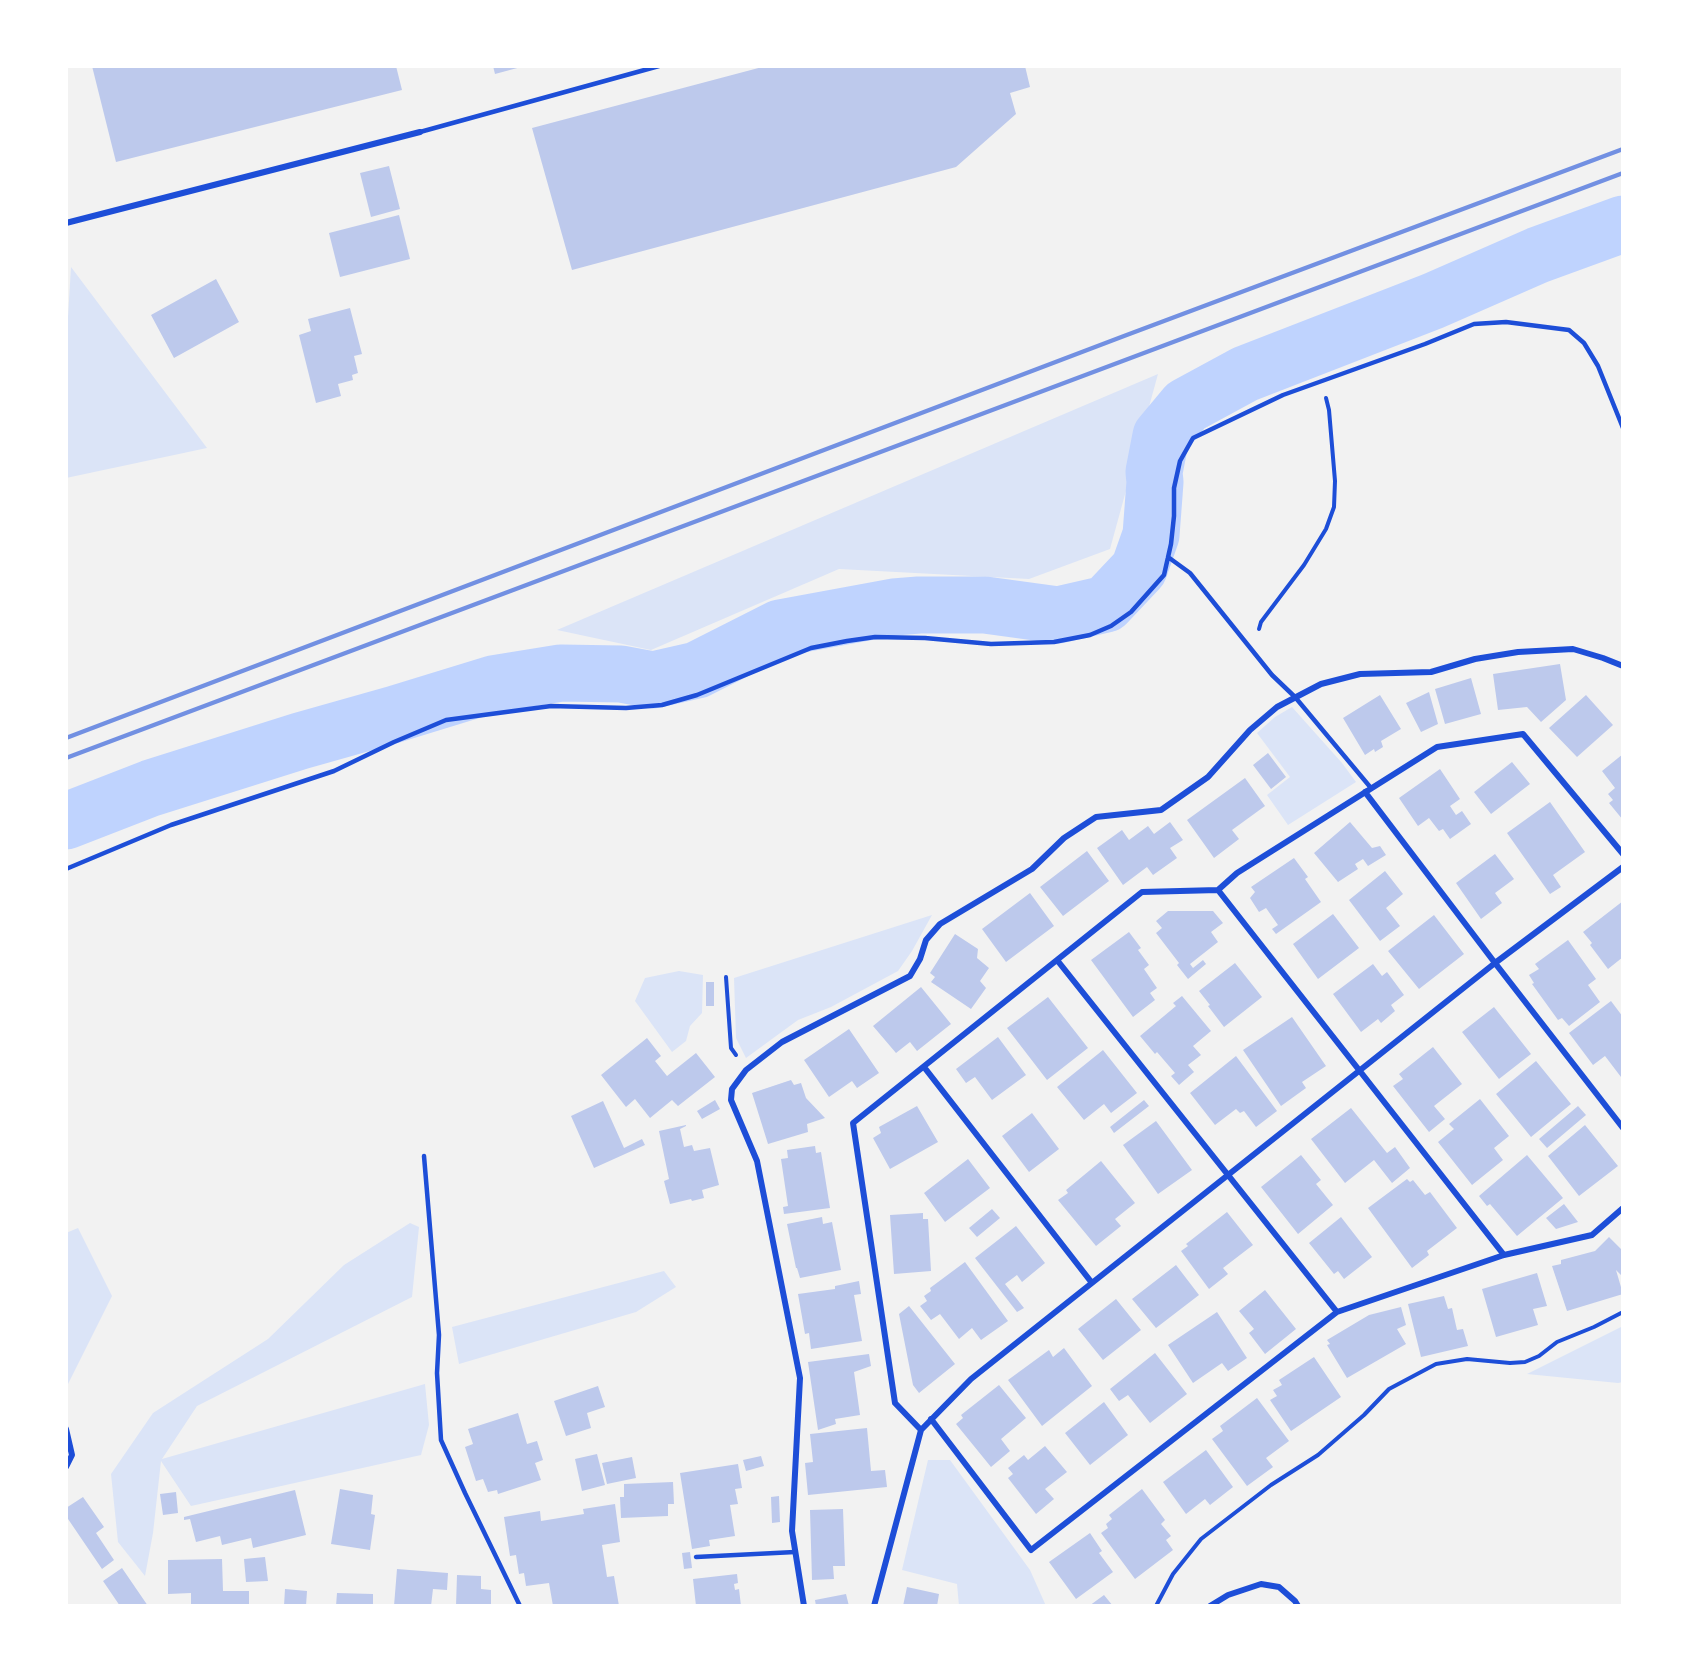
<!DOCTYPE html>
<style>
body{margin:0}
#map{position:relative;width:1689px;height:1672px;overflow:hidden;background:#f2f2f2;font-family:"PT Sans",sans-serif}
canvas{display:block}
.frame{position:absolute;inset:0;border:68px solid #fff;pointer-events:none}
</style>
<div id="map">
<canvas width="1689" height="1672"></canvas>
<div class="frame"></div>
</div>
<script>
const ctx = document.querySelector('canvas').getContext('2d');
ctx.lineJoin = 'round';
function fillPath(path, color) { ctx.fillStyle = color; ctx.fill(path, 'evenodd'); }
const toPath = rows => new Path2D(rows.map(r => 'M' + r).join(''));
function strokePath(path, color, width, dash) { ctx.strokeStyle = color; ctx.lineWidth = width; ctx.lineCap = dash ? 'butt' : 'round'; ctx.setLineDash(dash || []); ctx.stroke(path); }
const green = toPath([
 [71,267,207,448,66,478,66,350],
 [1158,374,1110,549,1029,579,839,569,651,650,557,630],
 [1292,707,1342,763,1356,782,1288,825,1267,795,1290,777,1257,733,1275,717],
 [932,915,912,951,898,971,831,1007,798,1020,746,1058,736,1038,734,978],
 [679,971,703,975,702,1013,690,1026,686,1041,672,1052,635,1001,645,978],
 [410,1223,419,1227,412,1297,197,1406,162,1459,425,1384,429,1425,421,1455,191,1506,161,1461,153,1533,145,1576,118,1542,111,1474,153,1413,268,1339,344,1265],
 [78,1228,112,1296,66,1388,66,1233],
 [664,1271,676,1287,636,1312,459,1364,452,1327],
 [1623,1326,1623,1382,1618,1383,1527,1374],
 [928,1460,950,1460,1030,1570,1046,1606,959,1606,957,1584,902,1570]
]);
const river = toPath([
 [66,821,151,788,300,741,392,715,493,684,561,673,621,674,653,680,697,670,780,628,894,607,919,605,985,605,1058,615,1106,604,1139,569,1151,535,1155,482,1154,472,1161,436,1186,406,1245,374,1433,301,1538,255,1623,224]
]);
const building = toPath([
 [92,66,396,66,402,90,116,162],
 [493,66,521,66,521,67,495,74],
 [766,66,1025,66,1030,87,1010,93,1016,114,956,167,572,270,532,128],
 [389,166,400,209,371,217,360,173],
 [399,215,410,259,340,277,329,233],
 [216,279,239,322,174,358,151,315],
 [350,308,362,354,354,356,358,373,352,375,353,380,338,384,341,396,316,403,299,335,311,331,308,319],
 [1560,664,1566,700,1541,722,1527,707,1498,710,1493,674],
 [1471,678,1481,714,1445,724,1435,689],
 [1429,692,1438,724,1421,732,1406,703],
 [1380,695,1401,729,1381,741,1383,747,1375,752,1374,749,1365,755,1343,718],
 [1586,695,1613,725,1577,757,1549,728],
 [1268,753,1286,777,1271,789,1253,765],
 [1623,754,1623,820,1609,803,1613,800,1608,794,1615,788,1602,771],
 [1512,762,1530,784,1491,814,1474,792],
 [1440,769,1460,799,1450,806,1456,815,1462,811,1471,824,1450,839,1443,829,1439,831,1429,818,1418,826,1399,798],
 [1245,778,1265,806,1232,830,1239,839,1214,858,1187,820],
 [1550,802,1585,852,1553,875,1561,887,1550,894,1507,833],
 [1170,822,1183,840,1170,848,1177,858,1153,875,1147,867,1123,885,1097,848,1122,830,1129,840,1148,826,1154,834],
 [1350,822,1372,848,1380,846,1386,855,1368,866,1363,859,1355,864,1358,869,1338,882,1314,853],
 [1087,851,1109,881,1063,916,1040,887],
 [1495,854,1514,879,1495,893,1502,903,1481,919,1456,883],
 [1294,858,1308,877,1305,879,1321,902,1276,934,1272,929,1278,925,1266,908,1259,912,1250,898,1255,892,1251,887],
 [1385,871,1403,894,1386,908,1400,926,1380,941,1349,900],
 [1030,893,1054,926,1006,962,982,929],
 [1623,901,1623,957,1608,969,1590,945,1592,943,1583,932],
 [1168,911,1213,911,1223,923,1211,932,1218,942,1190,964,1193,968,1203,960,1206,964,1188,979,1177,965,1179,963,1156,933,1162,928,1156,921],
 [1333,914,1359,948,1318,979,1293,944],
 [1434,915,1464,954,1419,989,1388,951],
 [1129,932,1141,948,1138,950,1149,965,1144,969,1157,988,1150,993,1155,1000,1133,1017,1091,960],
 [955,934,978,949,977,958,989,968,980,981,986,988,971,1009,931,982,935,977,930,973],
 [1568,940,1596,979,1588,985,1600,1002,1569,1026,1562,1018,1558,1020,1532,984,1534,983,1529,975,1539,969,1535,964],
 [1235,963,1262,997,1224,1027,1208,1006,1210,1005,1199,991],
 [1373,964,1382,976,1387,972,1404,995,1391,1005,1395,1011,1381,1023,1378,1019,1361,1032,1333,994],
 [706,982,714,982,714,1006,706,1006],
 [921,987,951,1024,917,1051,910,1042,896,1053,873,1026],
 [1182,996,1211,1031,1193,1046,1201,1055,1188,1065,1194,1072,1179,1085,1171,1076,1175,1073,1157,1052,1155,1054,1140,1036,1176,1006,1173,1003],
 [1048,997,1088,1048,1047,1080,1007,1028],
 [1611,1001,1623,1017,1623,1076,1621,1077,1605,1056,1593,1065,1569,1033],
 [1494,1007,1531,1054,1499,1079,1462,1032],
 [1292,1017,1326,1066,1302,1082,1306,1088,1281,1106,1243,1050],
 [849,1029,879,1073,857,1088,852,1081,829,1097,804,1060],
 [998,1037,1026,1075,992,1100,975,1077,966,1083,956,1069],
 [647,1038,661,1056,655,1061,667,1076,696,1053,715,1077,678,1106,672,1100,650,1118,635,1099,626,1107,601,1075],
 [1433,1047,1462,1084,1434,1106,1445,1119,1429,1132,1393,1086,1403,1079,1399,1074],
 [1103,1050,1137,1093,1111,1113,1104,1104,1084,1120,1057,1087],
 [1236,1056,1277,1111,1256,1127,1244,1111,1240,1113,1236,1109,1215,1125,1190,1093],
 [1536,1061,1571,1104,1531,1137,1496,1094],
 [791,1080,794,1085,801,1083,806,1098,825,1118,807,1124,808,1132,768,1144,752,1093],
 [1480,1099,1509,1136,1494,1148,1503,1160,1472,1185,1438,1142,1454,1129,1449,1124],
 [715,1100,720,1109,702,1119,697,1111],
 [1144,1100,1149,1106,1114,1133,1110,1127],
 [603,1101,624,1148,642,1139,645,1145,594,1168,571,1116],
 [917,1106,938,1142,890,1169,873,1138,881,1133,879,1127],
 [1578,1106,1586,1115,1547,1148,1539,1139],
 [1351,1108,1387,1153,1395,1147,1410,1168,1392,1183,1374,1160,1345,1183,1311,1139],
 [1032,1113,1059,1149,1029,1172,1002,1136],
 [1156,1121,1192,1170,1158,1194,1123,1145],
 [686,1125,686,1126,680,1129,684,1147,692,1145,694,1151,710,1148,719,1185,702,1190,704,1198,692,1201,691,1199,670,1204,664,1181,669,1179,659,1131],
 [1585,1125,1618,1166,1579,1196,1548,1156],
 [815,1146,816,1153,821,1152,830,1208,784,1214,783,1207,788,1206,781,1159,788,1158,787,1150],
 [1301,1155,1321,1180,1316,1184,1333,1205,1298,1234,1261,1187],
 [1527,1155,1563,1198,1517,1236,1490,1204,1487,1206,1479,1196],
 [968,1159,990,1188,945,1222,924,1193],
 [1101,1161,1135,1203,1115,1219,1121,1226,1096,1246,1058,1200,1068,1193,1066,1190],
 [1407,1179,1410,1182,1413,1180,1425,1195,1430,1192,1457,1228,1427,1251,1429,1255,1412,1268,1368,1208],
 [1564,1204,1578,1222,1556,1229,1546,1218],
 [992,1209,1000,1218,977,1237,969,1228],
 [1227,1212,1253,1245,1223,1268,1228,1274,1209,1289,1181,1251,1188,1246,1186,1244],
 [923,1213,923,1219,928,1219,931,1271,894,1274,890,1215],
 [822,1217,823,1224,832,1222,841,1270,800,1278,797,1268,796,1268,787,1224],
 [1341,1217,1372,1257,1344,1279,1338,1271,1334,1274,1309,1243],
 [1016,1226,1045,1263,1022,1282,1017,1275,1005,1284,1024,1308,1017,1312,975,1258],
 [1609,1237,1623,1251,1623,1277,1616,1270,1623,1294,1567,1311,1552,1266,1561,1264,1561,1260,1595,1251],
 [965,1262,1008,1321,981,1340,972,1328,959,1339,940,1314,931,1320,920,1306,927,1301,924,1296,931,1291,930,1288],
 [1176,1265,1199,1295,1156,1328,1132,1299],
 [1537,1273,1547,1306,1533,1309,1538,1325,1496,1337,1482,1289],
 [859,1281,861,1294,854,1295,862,1341,811,1349,809,1333,805,1334,798,1294,835,1289,835,1286],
 [1265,1290,1296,1329,1265,1354,1249,1333,1254,1329,1239,1311],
 [1444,1296,1448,1309,1452,1308,1457,1330,1463,1329,1468,1346,1421,1357,1408,1304],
 [1116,1299,1141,1330,1103,1360,1078,1329],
 [909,1306,955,1364,919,1393,913,1385,899,1314],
 [1401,1307,1406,1325,1397,1329,1406,1344,1347,1378,1327,1345,1330,1344,1327,1340,1369,1315],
 [1217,1312,1247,1358,1228,1371,1222,1363,1193,1383,1168,1345],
 [1064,1348,1092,1386,1042,1426,1008,1380,1049,1350,1053,1357],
 [1155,1353,1187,1394,1150,1423,1128,1395,1119,1401,1110,1389],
 [869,1354,871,1366,854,1372,860,1415,835,1419,836,1424,818,1430,808,1362],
 [1314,1357,1341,1397,1291,1431,1270,1400,1277,1396,1273,1390,1282,1385,1279,1380],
 [999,1385,1026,1418,1001,1439,1010,1451,991,1467,956,1424,963,1418,961,1415],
 [598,1386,605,1407,587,1413,591,1428,566,1436,554,1401],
 [1257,1398,1289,1441,1266,1458,1273,1467,1247,1486,1212,1439,1223,1431,1220,1426],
 [1104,1402,1128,1435,1090,1465,1065,1433],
 [518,1413,527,1444,537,1441,543,1460,535,1463,541,1480,498,1494,497,1490,488,1492,483,1479,476,1481,465,1447,473,1444,468,1429],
 [867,1428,871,1471,885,1470,887,1487,808,1495,805,1463,813,1462,810,1434],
 [1045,1446,1067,1472,1045,1489,1054,1499,1036,1514,1008,1478,1013,1474,1008,1468,1024,1455,1028,1460],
 [1206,1450,1233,1487,1210,1505,1205,1499,1186,1514,1163,1482],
 [597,1454,605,1485,582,1491,575,1459],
 [761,1456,764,1466,746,1471,743,1460],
 [632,1457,636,1478,607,1484,602,1463],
 [738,1464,742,1488,735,1489,738,1504,730,1505,735,1536,709,1540,710,1546,692,1549,680,1473],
 [673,1482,674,1504,668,1504,668,1516,621,1518,620,1497,624,1497,624,1484],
 [340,1489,373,1495,371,1514,375,1515,370,1550,331,1544],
 [1142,1489,1165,1520,1161,1524,1171,1536,1166,1540,1173,1550,1135,1579,1101,1533,1108,1528,1106,1524,1112,1519,1109,1515],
 [295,1490,306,1535,253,1548,251,1538,222,1545,220,1536,196,1542,190,1519,184,1520,184,1517],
 [176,1492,178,1513,163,1515,160,1494],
 [779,1496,780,1522,772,1523,771,1497],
 [83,1497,104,1527,96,1533,114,1560,102,1569,66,1516,66,1508],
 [615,1504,620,1542,602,1545,607,1577,614,1576,619,1606,553,1606,549,1583,526,1586,524,1573,519,1574,516,1555,510,1556,504,1517,540,1511,541,1521,584,1514,583,1509],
 [843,1509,845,1566,833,1566,834,1579,812,1580,810,1510],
 [1090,1533,1102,1551,1099,1553,1113,1572,1076,1599,1049,1562],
 [690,1552,692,1568,684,1569,682,1553],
 [265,1557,268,1581,246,1582,244,1559],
 [222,1559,223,1591,249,1591,249,1606,191,1606,191,1593,168,1594,168,1560],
 [122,1568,148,1606,120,1606,103,1581],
 [397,1569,448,1573,447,1590,433,1589,431,1606,394,1606],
 [737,1574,738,1583,734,1584,735,1590,739,1589,741,1606,696,1606,693,1579],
 [457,1575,481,1576,481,1589,491,1590,491,1606,456,1606],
 [907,1587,939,1594,937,1606,903,1606],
 [285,1589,307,1591,306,1606,284,1606],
 [337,1593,373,1594,373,1606,336,1606],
 [846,1594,849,1606,816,1606,815,1600],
 [1104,1595,1113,1606,1089,1606]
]);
const path = toPath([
 [1259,629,1261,622,1304,565,1326,529,1334,507,1335,481,1329,410,1326,398],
 [726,977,731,1048,736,1055],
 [1156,1606,1173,1574,1201,1539,1271,1485,1318,1455,1364,1415,1389,1389,1436,1364,1467,1359,1510,1363,1525,1362,1539,1356,1557,1342,1594,1327,1623,1312]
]);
const service = toPath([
 [420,132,659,66],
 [1168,557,1190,573,1272,675,1295,697,1371,788],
 [66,869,171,825,334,771,394,742,446,720,551,706,626,708,662,705,697,695,811,648,847,641,875,637,925,638,991,644,1054,642,1090,635,1111,626,1131,612,1164,575,1171,544,1174,516,1174,488,1180,461,1193,438,1283,395,1425,344,1474,324,1506,322,1569,330,1584,343,1598,366,1623,428],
 [424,1156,439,1335,437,1373,441,1440,465,1493,520,1606],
 [696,1557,795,1552]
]);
const minor = toPath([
 [66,223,420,132],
 [1365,792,1495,963,1623,1128],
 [1218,890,1237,873,1437,747,1523,734,1623,854],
 [1057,960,1337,1312],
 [924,1067,1092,1283],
 [931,1419,1031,1550,1337,1312,1504,1255,1592,1235,1623,1208],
 [66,1429,72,1455,66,1467],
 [921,1430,895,1403,853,1123,1142,892,1218,890,1504,1255],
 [804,1606,792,1531,800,1378,757,1161,731,1100,732,1089,746,1070,782,1042,910,976,920,959,926,940,940,924,1032,869,1064,838,1096,817,1161,810,1208,777,1250,730,1277,707,1321,684,1360,674,1431,672,1475,659,1518,652,1573,649,1603,658,1623,666],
 [874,1606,921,1430,971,1379,1495,963,1623,867],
 [1210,1606,1228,1595,1261,1584,1279,1587,1295,1601,1298,1606]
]);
const rail = toPath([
 [66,738,1124,336,1623,149],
 [66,758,1623,173]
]);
fillPath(green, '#dbe4f7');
strokePath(river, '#bfd3fe', 57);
fillPath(building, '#bdc9ec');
strokePath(path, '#1d4ed8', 4);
strokePath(service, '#1d4ed8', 4.5);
strokePath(minor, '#1d4ed8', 6);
strokePath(rail, '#7290e2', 4.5);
</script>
